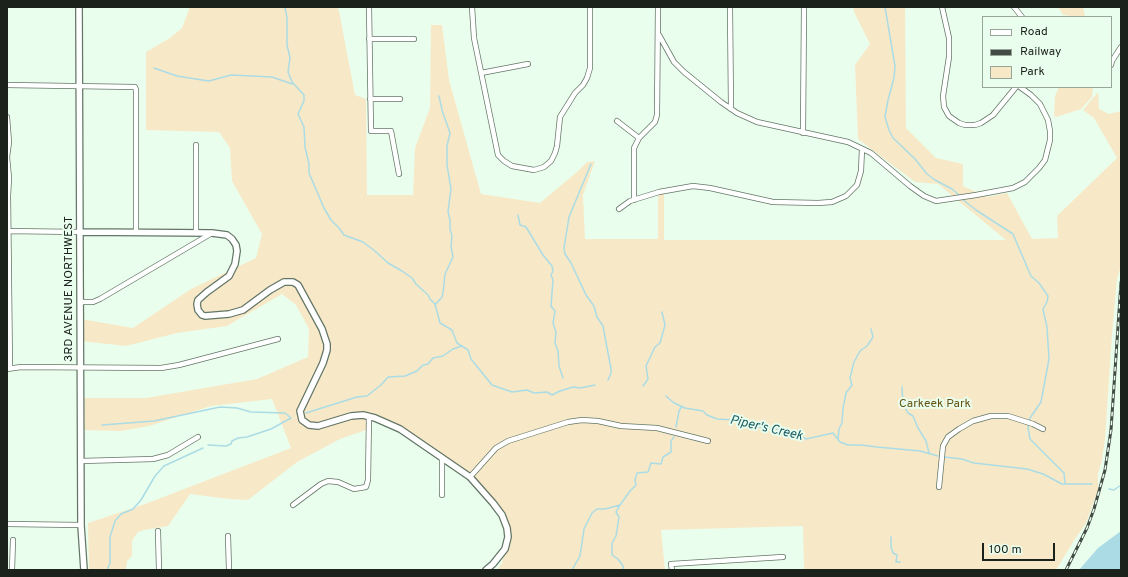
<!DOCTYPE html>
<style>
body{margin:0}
#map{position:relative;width:1128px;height:577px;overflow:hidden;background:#eafeed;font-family:Overpass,sans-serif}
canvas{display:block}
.frame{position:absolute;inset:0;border:8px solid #1b221c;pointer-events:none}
.legend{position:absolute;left:982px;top:16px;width:130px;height:72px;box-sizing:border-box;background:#eafeed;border:1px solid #97a699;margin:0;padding:5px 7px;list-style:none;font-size:12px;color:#1b221c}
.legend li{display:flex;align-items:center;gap:8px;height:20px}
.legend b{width:20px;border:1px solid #97a699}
.scale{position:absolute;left:982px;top:543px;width:73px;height:18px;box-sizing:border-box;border:2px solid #1b221c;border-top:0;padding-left:5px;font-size:12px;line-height:14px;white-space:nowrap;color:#1b221c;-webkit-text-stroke:3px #eafeed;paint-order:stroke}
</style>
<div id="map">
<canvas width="1128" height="577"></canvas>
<div class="frame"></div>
<ul class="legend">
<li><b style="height:5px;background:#fff"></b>Road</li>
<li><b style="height:5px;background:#434c44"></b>Railway</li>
<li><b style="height:11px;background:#f7e9c7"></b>Park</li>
</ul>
<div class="scale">100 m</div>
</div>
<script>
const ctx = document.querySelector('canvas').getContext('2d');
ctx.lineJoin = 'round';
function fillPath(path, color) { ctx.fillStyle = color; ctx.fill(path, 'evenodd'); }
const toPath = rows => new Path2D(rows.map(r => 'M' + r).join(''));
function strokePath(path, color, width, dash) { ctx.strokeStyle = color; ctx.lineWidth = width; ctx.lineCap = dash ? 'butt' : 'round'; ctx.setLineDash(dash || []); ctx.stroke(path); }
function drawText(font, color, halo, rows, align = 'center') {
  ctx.font = font + ' Overpass,sans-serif'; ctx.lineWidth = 4; ctx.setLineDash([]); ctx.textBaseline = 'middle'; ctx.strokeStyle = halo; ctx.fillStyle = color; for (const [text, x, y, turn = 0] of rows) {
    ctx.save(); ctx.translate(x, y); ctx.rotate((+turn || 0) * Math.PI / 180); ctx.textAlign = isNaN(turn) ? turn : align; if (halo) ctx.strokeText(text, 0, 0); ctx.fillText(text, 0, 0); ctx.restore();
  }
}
const green = toPath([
 [190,7,337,7,339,11,355,95,366,99,367,195,413,195,415,148,430,108,431,25,442,25,449,80,481,194,540,203,577,172,587,162,595,161,583,195,585,239,658,239,658,195,664,193,664,240,1006,240,938,184,915,182,858,139,855,65,870,44,854,12,853,7,905,7,906,128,936,158,963,164,963,186,987,197,1007,193,1032,239,1058,238,1057,216,1117,158,1094,118,1083,110,1098,92,1099,109,1109,114,1121,111,1121,266,1117,279,1112,334,1105,439,1102,460,1098,474,1098,490,1086,523,1075,539,1056,570,804,570,803,526,661,530,665,570,497,570,502,563,507,543,505,521,479,487,400,429,369,416,369,429,340,439,297,462,248,500,229,499,190,494,168,526,144,530,138,532,135,536,132,541,132,556,127,561,126,570,89,570,88,523,145,504,291,448,272,399,211,406,149,426,121,431,81,430,81,398,146,398,257,379,308,357,309,329,296,305,282,294,227,326,177,333,126,346,81,341,81,319,133,328,191,289,256,258,262,234,232,181,230,148,219,132,146,130,146,52,170,38,182,28],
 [1058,7,1083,7,1085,16,1078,17,1063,15],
 [1059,87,1093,87,1092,97,1081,109,1056,117,1054,116,1055,96]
]);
const water = toPath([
 [1121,531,1121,570,1079,570,1098,548]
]);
const stream = toPath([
 [285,7,287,18,287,45,290,58,288,72,292,82,304,95,304,101,298,114,304,127,305,147,309,164,309,173,324,208,331,220,339,228,344,235,363,242,375,251,388,263,402,271,412,278,416,284,428,295,430,299,435,304,440,323,452,330,457,343,468,350,471,359,492,385,512,392,527,390,534,393,547,392,552,395,560,391,573,387,580,388,595,385],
 [885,7,895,66,894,78,888,100,885,117,889,130,893,138,915,159,927,174,935,180,952,189,960,196],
 [154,68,177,76,202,80,209,81,231,75,272,77,292,84],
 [591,164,569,217,564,248,565,254,571,263,586,295,594,306,597,317,603,326,611,369,611,373,608,380],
 [962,199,976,210,1013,234,1031,276,1039,283,1048,296,1047,302,1043,309,1044,314,1047,327,1049,359,1041,402,1030,418,1028,428,1030,439,1064,473,1065,484],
 [518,215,520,225,526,227,543,255,552,266,553,271,551,275,553,280,551,306,555,311,553,323,556,332,555,343,558,351,559,366,563,378],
 [436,304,442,297,443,293,445,274,453,257,451,246,452,236,450,229,450,220,448,211,451,189,447,165,447,146,450,133,442,110,439,96],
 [643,386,648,379,646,366,655,347,660,343,665,325,662,312],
 [902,387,903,404,908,413,913,416,918,428,926,441,929,453],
 [666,396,674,403,685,408,703,411,707,415,717,419,735,420,743,425,753,427,767,427,799,435,806,439,833,433,840,442,848,445,861,445,877,447,920,451,938,456],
 [306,413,357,397,367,396,381,385,388,377,405,376,417,371,423,365,428,364,433,358,443,356,453,349,462,346],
 [102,425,154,421,220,407,237,408,251,412,285,413,291,418,271,429,247,437,238,438,232,441,231,444,226,446,208,445],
 [676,427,679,411,682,406],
 [838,439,839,429,842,423,843,408,846,393,852,385,850,378,854,362,860,351,867,346,873,337,871,329],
 [945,457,962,459,974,463,1027,469,1043,474,1062,484,1092,484],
 [1109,489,1114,490,1121,485],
 [620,505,616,512,619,517,616,536,612,543,612,555,618,559,623,566,623,570],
 [891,537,891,547,893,553,897,555,896,562,900,562],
 [107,570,110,563,110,537,115,521,121,514,133,509,141,500,155,476,164,466,203,448],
 [572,570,580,556,584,529,592,513,597,509,605,509,620,505,630,491,636,485,635,480,637,473,648,472,651,463,661,464,663,457,671,452,671,441,674,437]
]);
const minor = toPath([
 [369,7,371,131,391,131,399,174],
 [472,7,474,38,498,155,504,161,512,166,534,170,544,167,551,161,555,153,557,146,560,117,575,93,583,85,587,78,590,68,590,7],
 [730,7,731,109],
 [942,7,949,38,949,57,943,96,944,107,949,116,959,123,965,125,975,125,981,123,993,115,1016,87],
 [1014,7,1022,17],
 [659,35,674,62,684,72,721,102,737,113,757,122,848,142,871,153,910,186,924,196,936,201,976,195,1013,188,1025,182,1039,168,1045,160,1050,140,1050,131,1048,120,1040,104,1031,95,1020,87],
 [369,39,414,39],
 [1111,65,1112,61,1121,47],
 [481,73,528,64],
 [7,85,135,87,136,90,136,232],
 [370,99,400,99],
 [7,117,9,142,7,157,9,178,8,196,10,368],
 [617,121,639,138],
 [803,133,804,7],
 [196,145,196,233],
 [634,200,634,148,639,138,655,122,657,115,658,7],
 [619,209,630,201,659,192,693,186,710,188,773,202,818,203,832,202,846,196,857,185,861,171,862,149],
 [7,231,80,232],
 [81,302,93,302,100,299,212,233],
 [7,369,21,367,161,368,179,365,278,339],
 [81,461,153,459,168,455,198,437],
 [470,477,496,448,508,441,568,422,582,420,598,421,621,426,657,428,708,441],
 [939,487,943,446,948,437,959,429,973,421,991,416,1008,416,1033,424,1043,429],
 [442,495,442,458],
 [293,505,321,484,328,481,338,482,354,489,366,487,368,480,369,416],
 [7,524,81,525],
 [158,531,159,570],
 [228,536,229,570],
 [12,570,13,540],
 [672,570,671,564,783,557]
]);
const tertiary = toPath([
 [79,7,81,525,84,570],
 [80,232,212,233,227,235,232,239,236,245,237,251,235,264,229,276,207,292,198,300,197,304,198,310,202,315,205,316,229,314,243,310,270,290,284,282,293,282,298,285,322,329,327,344,327,350,323,363,300,411,302,420,309,425,318,426,351,416,363,415,375,418,400,429,470,477,493,503,502,515,507,528,508,537,505,549,493,564,486,570]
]);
const rail = toPath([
 [1066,570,1087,528,1094,509,1105,470,1111,430,1121,282]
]);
const streetNames = [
 ["3RD AVENUE NORTHWEST",70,289,-90]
];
const parkNames = [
 ["Carkeek Park",935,405]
];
const waterNames = [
 ["Piper's Creek",766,429,13]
];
fillPath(green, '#f7e9c7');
fillPath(water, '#abdce5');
strokePath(stream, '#abdce5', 1.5);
strokePath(minor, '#647667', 6);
strokePath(tertiary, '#647667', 8);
strokePath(minor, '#fff', 4.5);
strokePath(tertiary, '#fff', 5.5);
strokePath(rail, '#434c44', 3);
strokePath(rail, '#eafeed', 1.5, [4.5]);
drawText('12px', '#1b221c', '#eafeed', streetNames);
drawText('12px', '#675213', '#eafeed', parkNames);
drawText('italic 13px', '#185b64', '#eafeed', waterNames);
</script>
